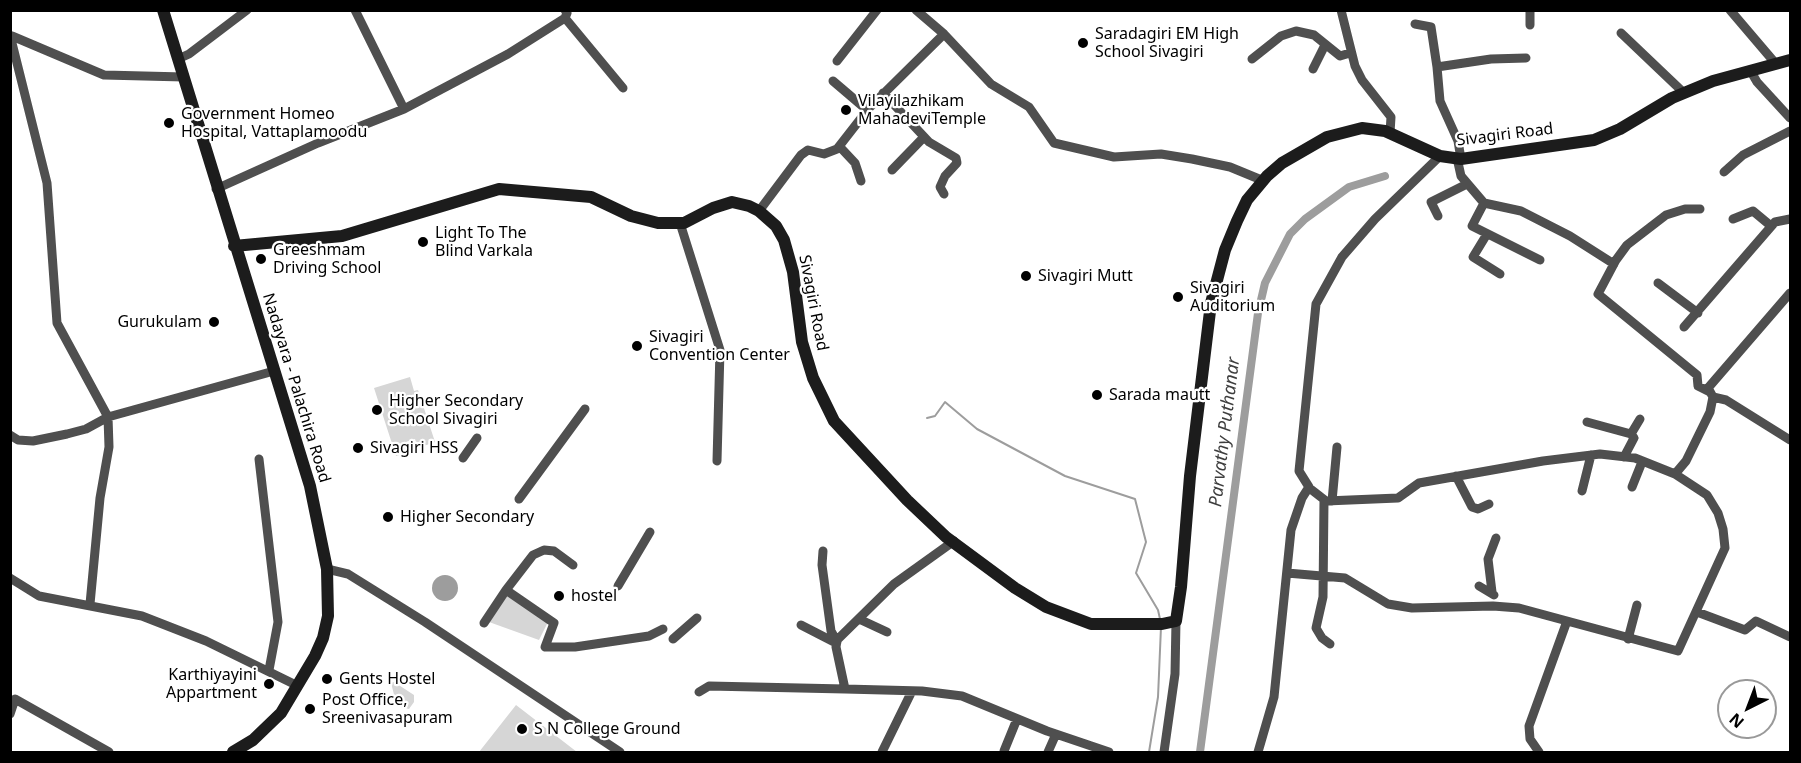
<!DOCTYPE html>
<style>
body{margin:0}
#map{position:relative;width:1801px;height:763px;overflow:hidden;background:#fff;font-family:"Noto Sans",sans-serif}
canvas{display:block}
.frame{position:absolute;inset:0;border:12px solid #000;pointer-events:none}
.north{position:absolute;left:1717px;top:679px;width:60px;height:60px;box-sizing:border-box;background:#fff;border:2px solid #999;border-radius:50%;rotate:222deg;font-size:16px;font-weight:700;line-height:24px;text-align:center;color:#000}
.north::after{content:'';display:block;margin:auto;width:21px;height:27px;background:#000;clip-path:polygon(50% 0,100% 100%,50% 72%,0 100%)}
</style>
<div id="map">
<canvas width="1801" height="763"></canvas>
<div class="frame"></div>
<div class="north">N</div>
</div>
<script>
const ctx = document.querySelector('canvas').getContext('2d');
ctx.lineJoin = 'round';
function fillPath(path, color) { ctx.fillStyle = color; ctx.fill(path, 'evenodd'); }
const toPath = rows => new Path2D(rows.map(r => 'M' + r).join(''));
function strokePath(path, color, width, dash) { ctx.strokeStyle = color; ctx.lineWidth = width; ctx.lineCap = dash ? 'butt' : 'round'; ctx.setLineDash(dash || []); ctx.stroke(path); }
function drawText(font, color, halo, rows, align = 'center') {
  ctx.font = font + ' "Noto Sans",sans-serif'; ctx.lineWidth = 4.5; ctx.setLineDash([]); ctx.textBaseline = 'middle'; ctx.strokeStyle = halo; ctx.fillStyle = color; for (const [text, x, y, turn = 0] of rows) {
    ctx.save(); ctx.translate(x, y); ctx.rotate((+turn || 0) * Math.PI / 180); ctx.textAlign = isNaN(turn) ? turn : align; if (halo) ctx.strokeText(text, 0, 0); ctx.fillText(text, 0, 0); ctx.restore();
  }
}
const green = toPath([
 [410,377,414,391,418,390,435,442,418,448,415,439,403,443,406,453,396,456,374,388],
 [507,595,548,622,539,640,489,622],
 [394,682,414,695,414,702,409,709,397,706,391,683],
 [516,705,577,752,479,752]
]);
const water = toPath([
 '432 588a13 13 0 1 1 26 0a13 13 0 1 1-26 0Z'
]);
const stream = toPath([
 [927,418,935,416,945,402,977,429,1065,476,1135,499,1146,542,1136,573,1158,610,1160,619],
 [1149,752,1158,697,1161,627]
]);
const canal = toPath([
 [1200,752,1258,313,1265,283,1290,234,1305,219,1349,187,1385,176]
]);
const minor = toPath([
 [916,10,944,34,991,84,1029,107,1054,143,1114,157,1161,154,1192,159,1230,167,1264,181],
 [1341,10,1355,66,1362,80,1391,117,1390,133],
 [1530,10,1530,25],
 [1730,10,1776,64],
 [565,18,623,88],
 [1415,24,1431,27,1437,67],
 [1621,33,1684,93],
 [10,35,47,183,57,323,108,417,109,447,100,498,90,604],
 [12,36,104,75,184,77],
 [178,59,189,54,247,10],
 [1252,59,1281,36,1296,31,1314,35,1340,56,1350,53],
 [837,61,877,10],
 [1313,69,1325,45],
 [1750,70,1757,82,1790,118],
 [833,81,867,110],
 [883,93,929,142,956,158,957,163,945,176,940,187,944,194],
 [404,109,508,54,565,18,567,13,565,10],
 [840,147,855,163,861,181],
 [1457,158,1461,176,1484,203,1521,211,1570,236,1614,264],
 [1461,159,1458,141,1440,101,1437,67,1491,59,1526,58],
 [892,170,924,137],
 [1724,172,1743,155,1790,131],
 [216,189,318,143,404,109,355,10],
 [1484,203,1472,226,1540,260],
 [1700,209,1685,209,1666,215,1627,245,1616,260,1598,294,1697,375,1698,386,1710,392],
 [759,211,801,155,808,150,824,154,837,149,869,108,944,34],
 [1438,216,1431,202,1467,184],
 [1733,219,1753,211,1771,226],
 [680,223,720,350,717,461],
 [1487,234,1473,257,1500,274],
 [1658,283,1698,313],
 [1684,327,1775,222,1790,219],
 [1713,397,1726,400,1790,440],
 [1587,422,1631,434,1634,438,1624,457],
 [1631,434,1640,419],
 [10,435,18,440,33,441,67,434,86,429,108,417,274,371],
 [463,458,477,438],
 [259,459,278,622,269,670],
 [1456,476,1472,507,1478,509,1489,504],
 [1308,487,1326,501,1398,498,1419,483,1543,461,1600,454,1635,458,1675,474,1686,461,1710,412,1713,397,1708,388,1790,293],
 [1632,487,1642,462],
 [1582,491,1591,455],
 [519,499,585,409],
 [1324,500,1323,597,1316,628,1322,638,1330,644],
 [1332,501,1337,447],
 [954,541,894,584,837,640,836,647,845,689,922,691,962,696,1047,731,1109,752],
 [823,551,822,565,831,631,837,642],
 [327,569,348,574,425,622,620,752],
 [1287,573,1345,578,1388,604,1412,608,1493,606,1519,608,1678,651,1725,548,1723,529,1718,513,1707,495,1675,474],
 [10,578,39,596,142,616,206,641,296,685],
 [618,586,650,532],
 [1479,586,1494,595],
 [506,590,533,555,544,550,554,551,573,565],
 [1492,592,1488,559,1496,538],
 [1697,612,1745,630,1756,621,1790,637],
 [859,619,887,632],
 [484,623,506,590,554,623,545,647,575,647,649,636,663,629],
 [801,625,836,643],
 [673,639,697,618],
 [1628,639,1637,605],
 [699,692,709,686,845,689],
 [10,714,15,699,109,752],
 [1004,751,1017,719],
 [882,752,911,693],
 [1048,752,1056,734],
 [1164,752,1175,674,1176,621],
 [1258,752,1274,697,1291,530,1302,498,1309,487,1299,471,1316,304,1342,257,1375,219,1440,156],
 [1539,752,1530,739,1529,726,1567,621]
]);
const secondary = toPath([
 [163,10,310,486,327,569,328,616,323,638,315,656,281,713,253,740,233,752],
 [234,246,342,236,499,189,591,197,631,216,658,223,684,223,713,208,732,202,749,206,759,211,776,226,784,240,793,272,802,342,813,378,834,421,907,500,946,537,1015,588,1046,607,1091,624,1162,624,1176,621,1181,587,1190,476,1211,303,1225,250,1237,221,1247,200,1267,176,1282,163,1327,137,1362,128,1385,131,1440,156,1461,159,1594,140,1620,129,1672,98,1713,81,1790,60]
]);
const markers = [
 [1083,43,6,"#000"],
 [846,110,6,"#000"],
 [169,123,6,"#000"],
 [423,242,6,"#000"],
 [261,259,6,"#000"],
 [1026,276,6,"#000"],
 [1178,297,6,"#000"],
 [214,322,6,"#000"],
 [637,346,6,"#000"],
 [1097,395,6,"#000"],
 [377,410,6,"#000"],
 [358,448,6,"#000"],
 [388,517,6,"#000"],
 [559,596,6,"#000"],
 [327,679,6,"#000"],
 [269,684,6,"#000"],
 [310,709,6,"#000"],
 [522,729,6,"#000"]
];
const poiNames = [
 ["Saradagiri EM High",1095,34],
 ["School Sivagiri",1095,52],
 ["Vilayilazhikam",858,101],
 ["MahadeviTemple",858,119],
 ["Government Homeo",181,114],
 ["Hospital, Vattaplamoodu",181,132],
 ["Light To The",435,233],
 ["Blind Varkala",435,251],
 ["Greeshmam",273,250],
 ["Driving School",273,268],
 ["Sivagiri Mutt",1038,276],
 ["Sivagiri",1190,288],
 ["Auditorium",1190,306],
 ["Gurukulam",202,322,"right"],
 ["Sivagiri",649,337],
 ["Convention Center",649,355],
 ["Sarada mautt",1109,395],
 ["Higher Secondary",389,401],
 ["School Sivagiri",389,419],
 ["Sivagiri HSS",370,448],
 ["Higher Secondary",400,517],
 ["hostel",571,596],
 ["Karthiyayini",257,675,"right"],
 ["Appartment",257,693,"right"],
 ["Gents Hostel",339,679],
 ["Post Office,",322,700],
 ["Sreenivasapuram",322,718],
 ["S N College Ground",534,729]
];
const streetNames = [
 ["Sivagiri Road",1505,135,-7],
 ["Sivagiri Road",813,303,79],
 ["Nadayara - Palachira Road",296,388,73]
];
const waterNames = [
 ["Parvathy Puthanar",1225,432,-83]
];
fillPath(green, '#d6d6d6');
fillPath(water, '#9d9d9d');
strokePath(stream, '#9d9d9d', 2);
strokePath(canal, '#9d9d9d', 8);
strokePath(minor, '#4f4f4f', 9);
strokePath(secondary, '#1c1c1c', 12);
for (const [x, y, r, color] of markers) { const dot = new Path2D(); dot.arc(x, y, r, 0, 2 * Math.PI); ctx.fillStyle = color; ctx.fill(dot); strokePath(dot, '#fff', 2); }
drawText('16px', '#000', '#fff', poiNames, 'left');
drawText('16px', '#000', '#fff', streetNames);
drawText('italic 18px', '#3e3e3e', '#fff', waterNames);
</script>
